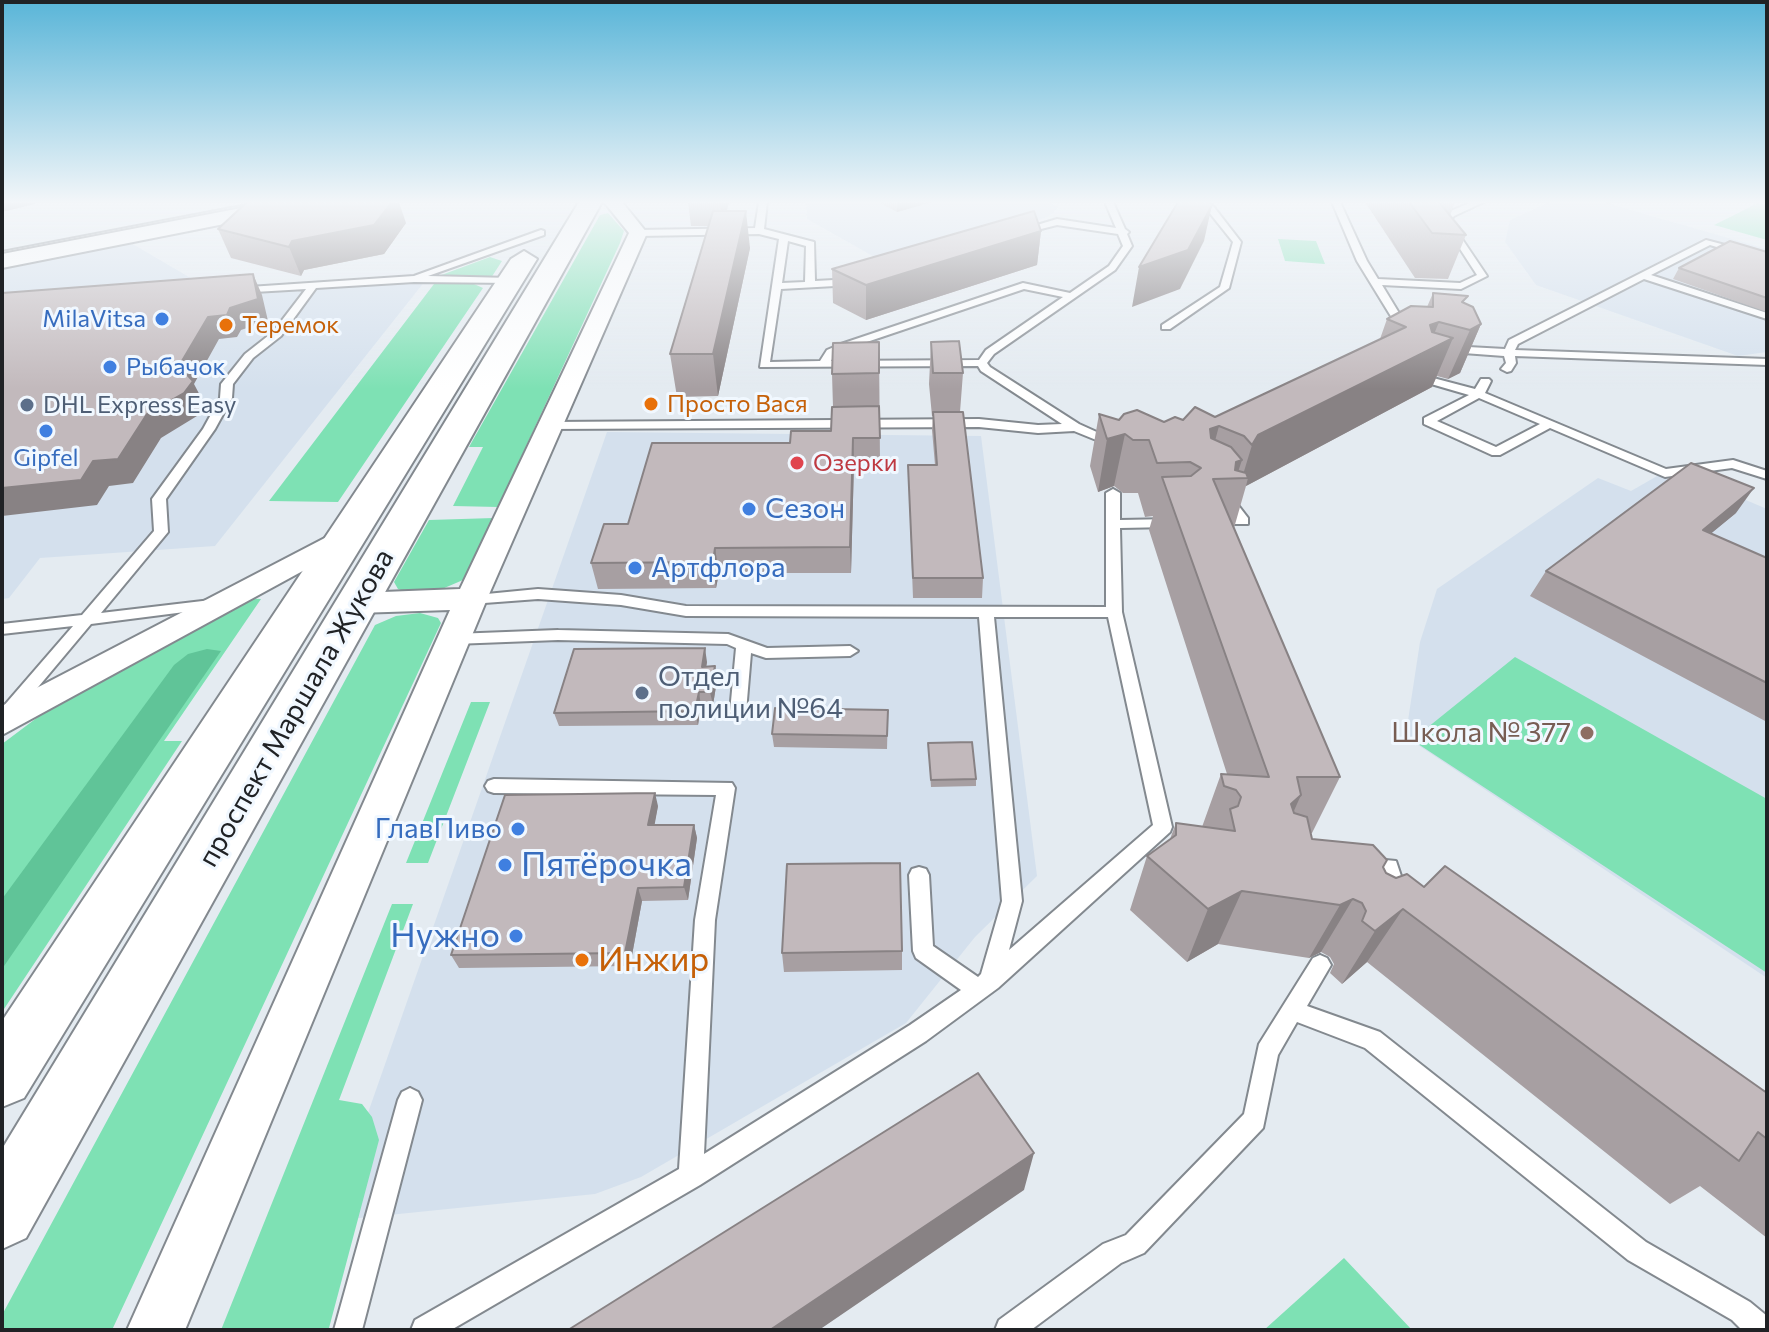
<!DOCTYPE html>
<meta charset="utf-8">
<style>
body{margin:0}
#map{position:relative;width:1769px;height:1332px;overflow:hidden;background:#e4ebf1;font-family:Commissioner,sans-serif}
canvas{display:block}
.frame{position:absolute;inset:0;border:4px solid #202225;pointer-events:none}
</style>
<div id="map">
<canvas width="1769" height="1332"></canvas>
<div class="frame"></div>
</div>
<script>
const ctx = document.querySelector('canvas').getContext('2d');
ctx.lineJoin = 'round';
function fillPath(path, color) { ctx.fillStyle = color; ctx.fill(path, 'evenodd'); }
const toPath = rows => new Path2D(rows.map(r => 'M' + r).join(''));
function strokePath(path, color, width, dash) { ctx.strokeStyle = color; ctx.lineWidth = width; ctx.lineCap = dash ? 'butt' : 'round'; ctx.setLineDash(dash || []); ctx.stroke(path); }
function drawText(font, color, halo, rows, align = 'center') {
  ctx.font = font + ' Commissioner,sans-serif'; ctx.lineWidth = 6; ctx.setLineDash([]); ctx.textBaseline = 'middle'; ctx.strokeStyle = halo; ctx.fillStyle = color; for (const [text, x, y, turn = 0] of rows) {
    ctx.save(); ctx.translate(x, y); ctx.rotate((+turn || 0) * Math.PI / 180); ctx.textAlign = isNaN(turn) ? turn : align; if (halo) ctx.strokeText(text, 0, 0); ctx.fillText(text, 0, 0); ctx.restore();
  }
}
const built = toPath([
 [806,202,1048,202,1059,207,1048,217,887,264,807,219],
 [1550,202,1603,202,1767,249,1767,352,1738,356,1536,285,1505,242,1510,220],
 [131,243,206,287,429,276,215,546,40,558,9,598,2,599,2,268],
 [607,432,981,436,1037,876,975,937,906,1023,641,1177,595,1194,330,1221],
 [1659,475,1700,493,1708,484,1767,509,1767,978,1409,739,1407,727,1420,642,1437,589,1598,478,1631,491]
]);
const green = toPath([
 [1758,203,1767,205,1767,240,1714,225],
 [608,213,624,231,620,243,498,507,453,506,483,447,469,447,600,215],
 [1278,239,1316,241,1325,264,1285,261],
 [490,257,502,261,491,278,436,277],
 [434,284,474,284,483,288,338,502,269,501],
 [494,518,463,580,435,592,409,593,398,589,394,582,429,520],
 [242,598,261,599,164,741,182,741,2,1012,2,744,66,696],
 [420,613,438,618,441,623,112,1330,2,1330,2,1315,375,625,396,616],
 [1515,657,1767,799,1767,973,1412,740],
 [471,702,490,702,428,863,406,863],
 [392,904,413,904,339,1100,362,1104,372,1117,379,1140,329,1328,221,1330],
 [1344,1258,1412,1330,1264,1330]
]);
const forest = toPath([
 [207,649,221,651,2,969,2,899,174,665,188,654]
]);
const lane = toPath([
 [759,202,767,202,764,229,814,242,815,281,853,279,858,282,853,285,781,289,770,362,820,361,827,350,841,344,1023,283,1070,293,1109,266,1123,246,1118,234,1057,225,1021,234,1017,231,1057,219,1116,228,1105,202,1113,202,1125,229,1129,232,1127,234,1132,246,1115,270,994,354,987,363,990,367,1079,424,1121,443,1119,446,1111,446,1074,431,1038,433,979,427,546,429,546,423,550,422,979,419,1038,425,1062,424,981,371,978,366,760,367,779,239,759,234,638,236,634,233,638,230,755,228,759,202],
 [788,241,806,246,805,282,782,283,788,241],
 [1024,289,1063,297,986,350,979,360,831,361,835,354,849,348,1024,289],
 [1201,202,1210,202,1241,242,1229,288,1170,329,1162,329,1162,325,1220,287,1229,256,1233,242,1201,202],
 [1332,202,1340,202,1367,261,1378,279,1460,283,1477,275,1442,221,1448,212,1472,202,1484,202,1454,216,1450,221,1487,276,1461,289,1382,285,1402,318,1396,336,1388,336,1392,318,1357,261,1332,202],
 [541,230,544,231,544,235,428,276,511,278,514,279,514,283,414,282,316,288,281,336,253,358,233,384,232,398,215,429,166,499,168,532,101,613,211,600,216,602,218,605,216,608,91,624,8,723,2,725,2,708,73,626,2,634,2,624,82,615,154,531,152,499,203,429,220,398,221,384,245,354,273,332,306,289,237,293,232,290,234,288,414,276,541,230],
 [1706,240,1767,256,1767,262,1710,245,1651,275,1767,313,1767,319,1644,279,1518,344,1515,350,1767,359,1767,365,1515,356,1516,363,1511,371,1507,372,1501,369,1506,363,1504,356,1450,352,1445,349,1450,346,1505,349,1509,340,1706,240],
 [1418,374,1475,389,1481,379,1489,379,1491,381,1485,393,1666,469,1733,460,1767,471,1767,479,1732,468,1665,477,1550,428,1500,455,1492,455,1424,424,1424,418,1469,395,1414,379,1412,377,1418,374],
 [1479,398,1540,424,1496,447,1437,421,1479,398],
 [1113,489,1120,493,1120,520,1172,519,1179,523,1172,527,1120,528,1122,612,1172,827,1170,832,998,988,926,1041,700,1185,451,1330,411,1330,415,1320,679,1169,695,920,716,795,494,793,488,791,485,786,488,781,494,779,732,783,735,788,715,920,704,1154,910,1025,961,990,916,958,913,951,909,875,912,869,919,867,926,869,929,875,933,946,978,977,981,974,1002,901,979,617,686,616,621,605,538,599,471,604,464,599,466,596,538,589,621,595,686,606,1106,607,1106,493,1113,489],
 [994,617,1108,617,1153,825,1009,950,1022,901,994,617],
 [1226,495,1231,496,1248,518,1248,524,1223,524,1223,518,1233,517,1219,499,1226,495],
 [558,630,728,634,767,648,850,646,858,651,850,656,766,658,751,653,746,712,744,716,738,718,732,716,730,712,736,648,727,644,558,640,454,644,446,639,454,634,558,630],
 [1365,858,1396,861,1404,885,1395,898,1388,900,1381,898,1378,892,1384,883,1381,875,1358,872,1355,866,1358,860,1365,858],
 [1320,955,1327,958,1331,965,1307,1006,1380,1032,1646,1242,1750,1302,1767,1316,1767,1330,1742,1330,1732,1320,1628,1260,1365,1048,1297,1022,1278,1055,1263,1128,1144,1253,1121,1263,1031,1330,995,1330,999,1320,1103,1244,1126,1235,1244,1114,1259,1044,1313,958,1320,955],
 [410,1088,418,1092,422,1100,362,1330,334,1330,398,1100,402,1092,410,1088]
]);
const street = toPath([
 [604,202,622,202,647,233,487,599,185,1330,127,1330,450,610,357,613,346,610,341,603,346,596,357,593,460,589,629,233,604,202],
 [344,528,354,531,359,537,354,543,2,735,2,706,344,528]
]);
const secondary = toPath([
 [262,202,311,202,300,209,2,268,2,252,262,202],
 [579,202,602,202,26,1238,2,1249,2,1149,579,202],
 [524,251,537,259,24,1098,2,1107,2,1021,511,259,524,251]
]);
const tram = toPath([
 [2,253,267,202]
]);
const wall = toPath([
 [688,202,729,202,727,211,750,248,718,396,677,397,670,354,709,226,691,226],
 [878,202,932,202,897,212],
 [1365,202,1455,202,1450,216,1466,235,1448,279,1415,278],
 [406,223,384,254,304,270,301,276,231,258,218,229],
 [1041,231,1037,265,866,320,833,303,832,269],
 [1767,252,1767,312,1673,279,1679,268],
 [1433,293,1465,303,1481,324,1460,373,1448,379,1437,376,1432,387,1246,486,1234,528,1340,777,1312,833,1311,833,1312,839,1383,867,1386,873,1396,878,1424,887,1764,1091,1767,1089,1767,1238,1700,1186,1670,1204,1367,962,1342,984,1330,973,1334,964,1330,957,1321,952,1309,958,1218,944,1187,962,1130,910,1147,856,1170,839,1176,823,1202,827,1221,774,1227,774,1149,530,1153,516,1145,517,1138,493,1123,493,1114,486,1098,492,1090,466,1099,414,1119,420,1164,422,1215,417,1380,339,1387,319,1427,307],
 [879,342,880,463,854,463,851,573,719,573,716,588,598,589,591,563,628,524,790,443,831,431,833,407,832,374],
 [931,342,963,373,960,412,983,578,982,598,913,598,908,465,935,465,932,430,933,416,932,416,929,384],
 [1736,513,1711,533,1767,558,1767,722,1530,596,1546,571],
 [707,662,706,667,715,666,717,680,713,705,701,706,698,725,559,726,554,713],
 [888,710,887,749,774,747,772,734],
 [928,743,976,779,976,786,931,787],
 [658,806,654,825,694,825,697,838,688,900,642,901,630,966,459,968,451,955],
 [902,951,902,970,784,972,782,953]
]);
const shadedWall = toPath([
 [2,202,35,202,35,204,2,212],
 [392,202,399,202,406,223,384,254,304,270,301,276,289,247,292,241],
 [720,202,729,202,723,226],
 [897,202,932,202,897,212],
 [1212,205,1204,241,1180,289,1132,307,1139,267],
 [746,211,750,248,718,396,713,354],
 [1041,231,1037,265,866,320,866,285],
 [253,274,262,295,268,321,241,330,237,337,219,339,194,384,205,405,197,416,161,438,133,483,109,486,97,505,2,516,2,488,93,461,179,366,208,317],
 [1439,322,1427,351,1453,338,1432,387,1246,486,1248,478,1242,478,1252,445,1258,435,1430,325],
 [1481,324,1460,373,1448,379,1470,330],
 [1219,426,1205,478,1210,429],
 [1125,434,1114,486,1098,492,1107,439],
 [853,438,854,463,851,573,850,547],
 [1242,460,1236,478,1232,478,1236,462],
 [1754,488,1736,513,1685,555,1703,530],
 [715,548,719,573,716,588,713,562],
 [705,648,707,662,704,680,702,667],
 [715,666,717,680,713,705,710,692],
 [699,692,701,706,698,725,695,711],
 [655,793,658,806,652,839,648,825],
 [1301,795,1276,851,1291,804],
 [694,825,697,838,688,900,684,887],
 [638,888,642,901,630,966,625,953],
 [1242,891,1218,944,1187,962,1208,909],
 [1353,899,1321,952,1309,958,1340,905],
 [1403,909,1367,962,1342,984,1375,931],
 [1034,1153,1024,1190,819,1330,770,1330]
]);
const building = toPath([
 [247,202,392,202,374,225,292,241,289,247,218,229,247,202],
 [1178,202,1210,202,1212,205,1188,250,1139,267,1178,202],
 [1409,202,1439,202,1466,235,1432,233,1409,202],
 [713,211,746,211,713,354,670,354,713,211],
 [1034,211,1041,231,866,285,832,269,1034,211],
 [1730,241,1767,252,1767,298,1679,268,1730,241],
 [253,274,258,299,230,308,227,315,208,317,179,366,193,381,184,393,147,414,118,459,93,461,81,480,2,488,2,293,253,274],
 [1433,293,1468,296,1462,302,1473,307,1481,324,1470,330,1439,322,1430,325,1432,332,1453,338,1258,435,1252,445,1244,436,1219,426,1210,429,1211,438,1231,447,1242,460,1236,462,1235,470,1246,473,1248,478,1213,479,1340,777,1297,777,1301,795,1291,804,1294,813,1307,817,1312,839,1373,845,1387,860,1383,867,1386,873,1396,878,1407,874,1424,887,1445,866,1767,1093,1767,1139,1758,1132,1739,1161,1403,909,1375,931,1362,921,1366,911,1362,903,1353,899,1340,905,1242,891,1208,909,1147,856,1176,835,1176,823,1235,831,1230,809,1238,806,1241,797,1236,790,1224,786,1221,774,1269,777,1162,477,1191,476,1201,468,1190,462,1157,463,1149,440,1133,440,1125,434,1107,439,1099,414,1119,420,1124,414,1137,410,1164,422,1175,417,1183,420,1195,407,1215,417,1406,327,1387,319,1411,306,1433,307,1433,293],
 [959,341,963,373,933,373,931,342,959,341],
 [879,342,879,373,832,374,833,343,879,342],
 [879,406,880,438,853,438,850,547,715,548,713,562,591,563,604,524,628,524,652,443,790,443,791,431,831,431,832,407,879,406],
 [933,412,963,412,983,578,913,578,908,465,937,465,933,412],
 [1691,463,1754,488,1703,530,1767,558,1767,683,1546,571,1691,463],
 [705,648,702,667,715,666,710,692,699,692,695,711,554,713,574,649,705,648],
 [775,708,888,710,887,736,772,734,775,708],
 [972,742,976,779,931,780,928,743,972,742],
 [655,793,648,825,694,825,684,887,638,888,625,953,451,955,505,795,655,793],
 [900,863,902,951,782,953,787,864,900,863],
 [978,1073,1034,1153,770,1330,568,1330,978,1073]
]);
const markers = [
 [162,319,8,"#3f7fe0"],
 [226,325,8,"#e8710a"],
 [110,367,8,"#3f7fe0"],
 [651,404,8,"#e8710a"],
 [27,405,8,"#5c6f8a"],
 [46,431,8,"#3f7fe0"],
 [797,463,8,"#e0444e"],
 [749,509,8,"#3f7fe0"],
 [635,568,8,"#3f7fe0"],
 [642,693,8,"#5c6f8a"],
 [1587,733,8,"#8d6e63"],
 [518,829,8,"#3f7fe0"],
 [505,865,8,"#3f7fe0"],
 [516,936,8,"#3f7fe0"],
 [582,960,8,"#e8710a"]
];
const farShopnames = [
 ["MilaVitsa",146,319],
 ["Рыбачок",126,367,"left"],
 ["Gipfel",46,458,"center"]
];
const farFoodnames = [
 ["Теремок",242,325],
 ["Просто Вася",667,404]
];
const farServicenames = [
 ["DHL Express Easy",43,405]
];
const farHealthnames = [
 ["Озерки",813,463]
];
const shopNames = [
 ["Сезон",765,509],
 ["Артфлора",651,568],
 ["ГлавПиво",502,829,"right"]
];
const serviceNames = [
 ["Отдел",658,677],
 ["полиции №64",658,709]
];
const streetNames = [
 ["проспект Маршала Жукова",296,708,-60]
];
const educationNames = [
 ["Школа № 377",1571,733]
];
const nearShopnames = [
 ["Пятёрочка",521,865],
 ["Нужно",500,936,"right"]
];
const nearFoodnames = [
 ["Инжир",598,960]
];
fillPath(built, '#d4e0ed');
fillPath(green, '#7ee1b4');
fillPath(forest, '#60c498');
strokePath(lane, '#83898f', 4);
strokePath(street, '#83898f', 4);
strokePath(secondary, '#83898f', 4);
fillPath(lane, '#fff');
fillPath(street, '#fff');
fillPath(secondary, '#fff');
strokePath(tram, '#82868b', 2);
fillPath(wall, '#a79fa2');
fillPath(shadedWall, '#888284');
fillPath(building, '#c2b9bc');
strokePath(building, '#888284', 2);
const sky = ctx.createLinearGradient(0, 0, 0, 389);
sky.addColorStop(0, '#59b5d8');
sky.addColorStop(0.52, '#f3f6f9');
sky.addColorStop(1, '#f3f6f900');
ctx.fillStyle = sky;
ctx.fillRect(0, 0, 1769, 389);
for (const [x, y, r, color] of markers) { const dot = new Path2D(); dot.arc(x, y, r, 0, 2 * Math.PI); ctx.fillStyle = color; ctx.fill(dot); strokePath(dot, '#f1f8ff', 3); }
drawText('24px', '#366cbe', '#f1f8ff', farShopnames, 'right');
drawText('24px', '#c56008', '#f1f8ff', farFoodnames, 'left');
drawText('24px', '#4e5e75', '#f1f8ff', farServicenames, 'left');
drawText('24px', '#be3a42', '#f1f8ff', farHealthnames, 'left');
drawText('28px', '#366cbe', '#f1f8ff', shopNames, 'left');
drawText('28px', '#4e5e75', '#f1f8ff', serviceNames, 'left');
drawText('28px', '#202225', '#f1f8ff', streetNames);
drawText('28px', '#785e54', '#f1f8ff', educationNames, 'right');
drawText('34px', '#366cbe', '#f1f8ff', nearShopnames, 'left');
drawText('34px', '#c56008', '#f1f8ff', nearFoodnames, 'left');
</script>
